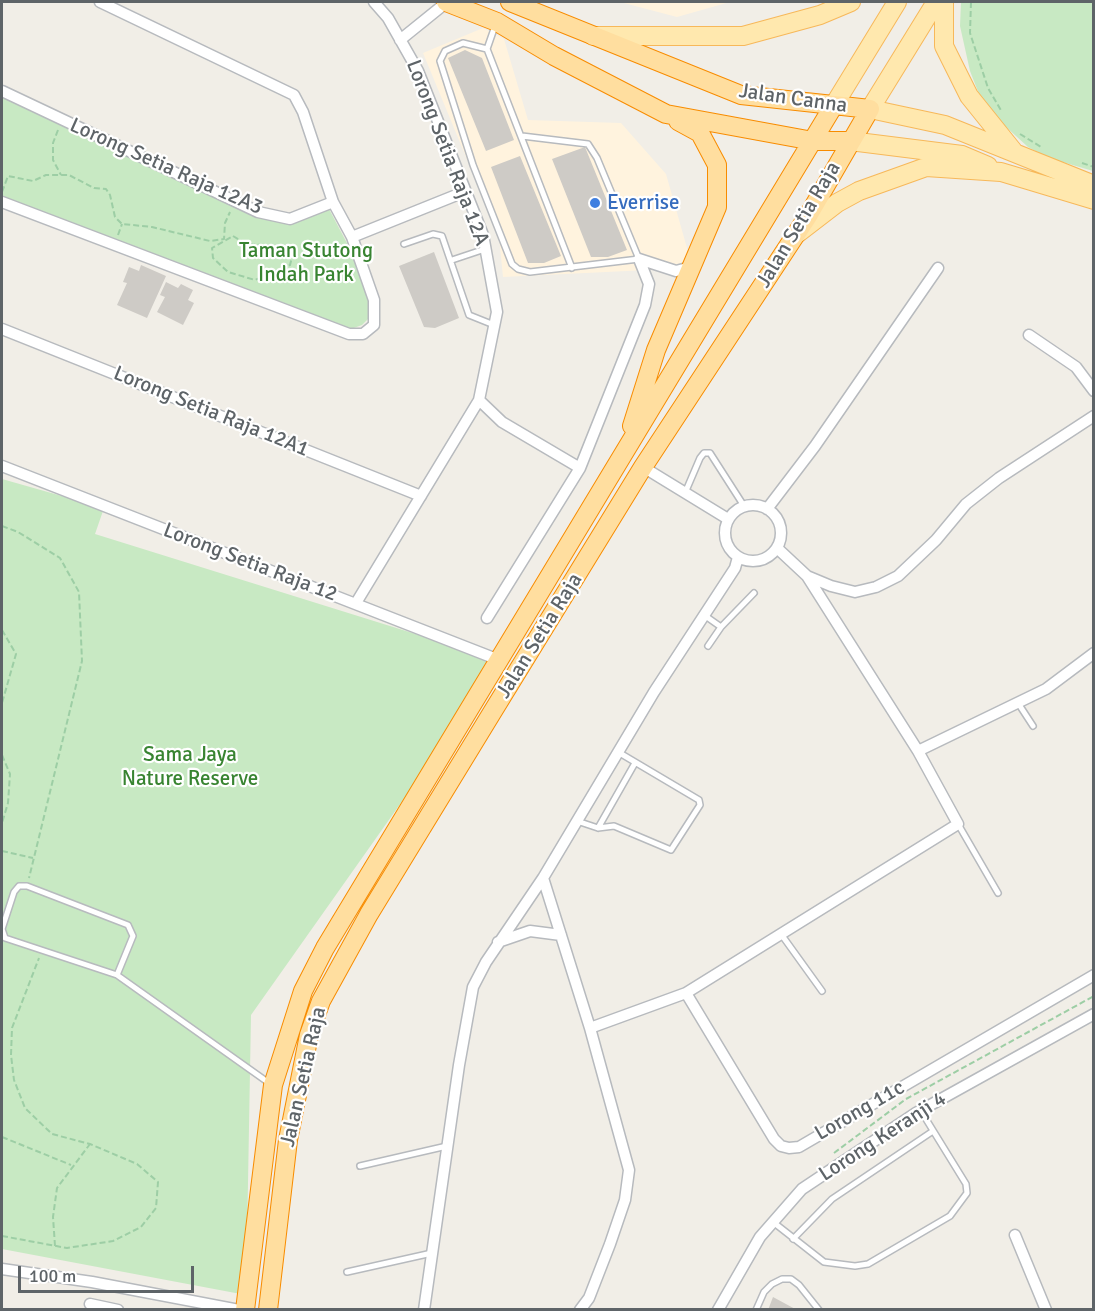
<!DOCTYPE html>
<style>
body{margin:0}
#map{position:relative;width:1095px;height:1311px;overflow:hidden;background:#f1eee7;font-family:Signika,sans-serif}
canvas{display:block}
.frame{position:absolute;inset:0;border:3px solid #5e6468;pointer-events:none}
.scale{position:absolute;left:18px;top:1266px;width:176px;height:27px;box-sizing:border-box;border:3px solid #5e6468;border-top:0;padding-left:8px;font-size:18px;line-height:21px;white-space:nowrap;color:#5e6468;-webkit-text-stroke:4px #fff;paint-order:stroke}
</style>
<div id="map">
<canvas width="1095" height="1311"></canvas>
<div class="frame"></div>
<div class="scale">100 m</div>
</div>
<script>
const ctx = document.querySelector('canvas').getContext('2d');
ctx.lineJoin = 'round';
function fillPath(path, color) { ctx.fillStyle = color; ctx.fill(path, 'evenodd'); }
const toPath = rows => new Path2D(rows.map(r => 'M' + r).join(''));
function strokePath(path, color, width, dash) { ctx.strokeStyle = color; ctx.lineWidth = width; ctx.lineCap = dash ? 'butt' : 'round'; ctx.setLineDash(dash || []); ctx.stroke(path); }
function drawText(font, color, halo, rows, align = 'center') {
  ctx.font = font + ' Signika,sans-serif'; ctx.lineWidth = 4.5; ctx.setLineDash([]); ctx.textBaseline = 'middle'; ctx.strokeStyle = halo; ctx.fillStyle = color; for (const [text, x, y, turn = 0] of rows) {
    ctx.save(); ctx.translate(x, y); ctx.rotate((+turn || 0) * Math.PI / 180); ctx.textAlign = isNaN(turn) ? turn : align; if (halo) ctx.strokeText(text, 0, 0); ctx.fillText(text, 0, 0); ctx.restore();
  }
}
const commercial = toPath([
 [620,2,730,2,677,17],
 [483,28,504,39,528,120,621,123,666,174,687,248,689,268,503,277,499,237,423,53]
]);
const green = toPath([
 [961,2,1093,2,1093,171,1049,158,1028,147,993,115,979,94,970,71,960,26],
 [2,96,289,220,329,209,349,247,370,298,370,317,362,325,351,329,2,198],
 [2,479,104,508,95,534,499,660,473,701,251,1015,246,1295,2,1249]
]);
const building = toPath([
 [465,50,482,58,514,140,486,151,448,58],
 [585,147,627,250,608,257,591,257,552,159],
 [520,156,561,256,544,263,528,263,491,167],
 [434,252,459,318,435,328,424,327,399,266],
 [141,265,166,276,147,318,117,305,127,283,123,282,129,267,139,271],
 [166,282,178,288,181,284,193,290,188,300,194,303,183,325,157,312,165,297,160,295],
 [773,1297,797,1310,768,1310]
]);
const path = toPath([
 [971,2,970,33,988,88,1002,112],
 [58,130,53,143,53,160,61,175],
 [1020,134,1041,147],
 [1082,163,1094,167],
 [2,192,8,176,33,181,46,175,69,175,94,188,106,189,110,195,115,217,122,224,152,227,210,241,224,239,225,223,230,212],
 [118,235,122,224],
 [233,236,246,244,282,246,293,253,290,265,255,280,228,272,213,258,212,248,233,236],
 [2,526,18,532,60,558,79,592,82,661,29,878],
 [2,630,16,654,2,703],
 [2,755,10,774,8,803,2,823],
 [2,851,33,858],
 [2,1137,71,1165],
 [834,1153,906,1099,1094,996],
 [2,1236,67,1248,113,1241,141,1227,156,1208,158,1182,137,1164,90,1144,52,1134,25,1108,14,1080,11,1055,12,1028,39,958],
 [55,1246,53,1217,57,1188,90,1144]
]);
const service = toPath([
 [495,26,487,49,572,268],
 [487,49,463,43,445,51,440,61,473,165,512,264,518,269,530,272,639,259,597,158,588,144,522,136],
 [404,244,433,234,442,236,469,315,494,325],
 [452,260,485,249],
 [685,493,700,458,704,453,710,453,744,506],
 [704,615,721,627],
 [708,646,721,627,754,593],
 [1018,703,1033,726],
 [577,821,598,828,614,826,671,850,700,805,699,800,618,752],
 [958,824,998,893],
 [598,828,635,763],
 [781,934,822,991],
 [117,975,133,936,128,925,27,886,19,886,14,892,2,929,5,938,117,975,269,1083],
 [360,1166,447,1146],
 [773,1222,824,1262,855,1266,868,1264,950,1216,967,1193,966,1184,921,1111],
 [793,1239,832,1199,933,1131],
 [347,1272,432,1253],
 [756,1310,764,1292,772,1284,782,1279,791,1279,799,1285,819,1310]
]);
const minor = toPath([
 [400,40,447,2],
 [2,91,258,212,290,219,333,202],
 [2,202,349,334,363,334,374,325,374,300,352,237,333,202,303,112,294,95,100,2],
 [352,237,464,192],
 [639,259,676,271,691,267],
 [2,329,421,496],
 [1029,335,1076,367,1094,391],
 [479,400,502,422,580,468],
 [2,466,499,660],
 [643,467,728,519],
 '725 533a28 28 0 1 1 56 0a28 28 0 1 1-56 0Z',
 [767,509,815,446,938,268],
 [807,576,831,586,855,592,876,587,898,576,936,540,966,504,999,478,1094,416],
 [356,603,479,400,497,312,483,235,418,71,388,18,374,2],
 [487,618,580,468,645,305,649,284,639,259],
 [918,751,1046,689,1094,653],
 [543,878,590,1028,629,1170,625,1200,610,1244,589,1298,580,1310],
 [498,942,530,931,561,935],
 [686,993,774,1139,781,1146,789,1148,799,1147,1094,975],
 [590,1028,686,993,958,824,918,751,807,576,777,548],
 [1015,1235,1046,1310],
 [2,1269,92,1282,239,1310],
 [90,1304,118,1310],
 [424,1310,459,1065,473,987,486,962,543,878,654,692,735,568,738,557],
 [718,1310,760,1237,802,1189,916,1113,1094,1014]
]);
const primary = toPath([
 [936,2,870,109,945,125,1094,185],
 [944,2,944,46,969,96,1014,152],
 [593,36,743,36,820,15,851,2],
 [834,105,897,2],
 [850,141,962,155,988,166],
 [798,233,837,203,859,191,926,167,1001,172,1094,200]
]);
const trunk = toPath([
 [446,2,497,22,554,56,666,114,813,141,850,141],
 [632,426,656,350,717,207,717,165,700,133,678,121],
 [245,1310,273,1085,303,991,325,948,834,105],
 [268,1310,288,1140,309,1035,321,1001,369,914,493,711,643,467,808,216,870,109,741,95,510,2]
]);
const markers = [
 [595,203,6,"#3f7fe0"]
];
const streetNames = [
 ["Jalan Canna",793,99,8],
 ["Lorong Setia Raja 12A",447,153,69],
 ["Lorong Setia Raja 12A3",166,167,24],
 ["Jalan Setia Raja",799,225,-59],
 ["Lorong Setia Raja 12A1",211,412,22],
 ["Lorong Setia Raja 12",250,563,21],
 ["Jalan Setia Raja",540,636,-58],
 ["Jalan Setia Raja",304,1077,-77],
 ["Lorong 11c",860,1111,-30],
 ["Lorong Keranji 4",883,1137,-33]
];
const shopNames = [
 ["Everrise",607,203]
];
const parkNames = [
 ["Taman Stutong",306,251],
 ["Indah Park",306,275],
 ["Sama Jaya",190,755],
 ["Nature Reserve",190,779]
];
fillPath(commercial, '#fff3de');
fillPath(green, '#c8e9c3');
fillPath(building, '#cecbc6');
strokePath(service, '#b7babe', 8);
strokePath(minor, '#b7babe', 13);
strokePath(primary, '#f7b85a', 20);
strokePath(trunk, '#f88c00', 20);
strokePath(path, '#9dcea5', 2, [6, 3]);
strokePath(service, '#fff', 5);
strokePath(minor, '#fff', 10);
strokePath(primary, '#ffe8ae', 18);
strokePath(trunk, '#ffde9f', 18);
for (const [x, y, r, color] of markers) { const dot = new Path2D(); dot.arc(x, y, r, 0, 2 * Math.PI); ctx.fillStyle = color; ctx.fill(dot); strokePath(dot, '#fff', 2); }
drawText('21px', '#5e6468', '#fff', streetNames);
drawText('21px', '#366cbe', '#fff', shopNames, 'left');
drawText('21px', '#388431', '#fff', parkNames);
</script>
